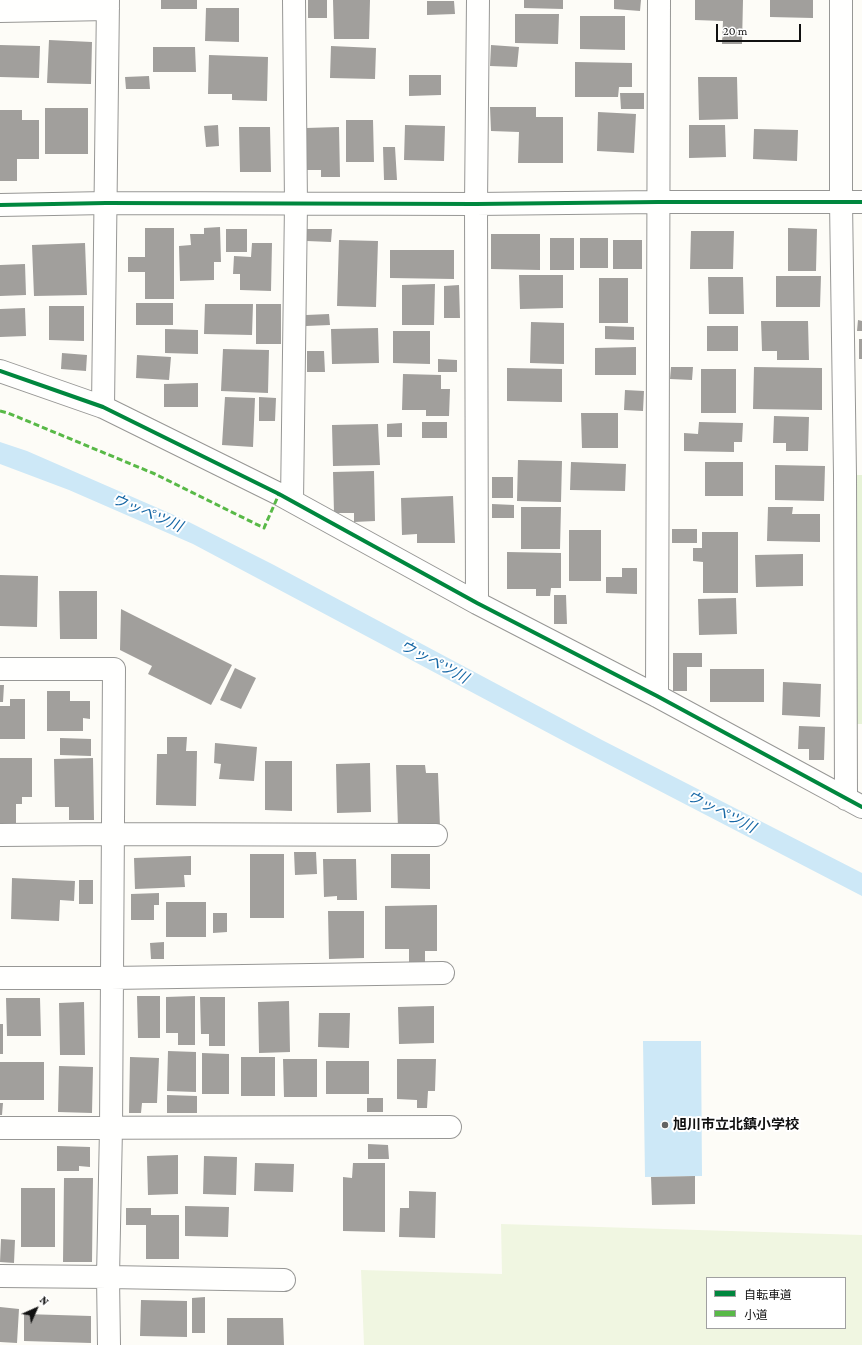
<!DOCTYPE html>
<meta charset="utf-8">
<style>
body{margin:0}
#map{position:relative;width:862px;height:1345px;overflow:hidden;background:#fdfcf7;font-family:"Crimson Pro","Noto Sans JP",serif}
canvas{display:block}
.legend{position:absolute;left:706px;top:1277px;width:140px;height:52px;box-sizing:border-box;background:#fff;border:1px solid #a0a0a0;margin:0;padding:5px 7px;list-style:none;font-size:12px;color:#111}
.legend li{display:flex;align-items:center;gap:8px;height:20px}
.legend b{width:20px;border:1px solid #a0a0a0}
.north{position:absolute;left:16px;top:1289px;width:40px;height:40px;-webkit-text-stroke:3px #fff;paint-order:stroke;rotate:45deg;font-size:11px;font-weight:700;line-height:16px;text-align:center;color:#111}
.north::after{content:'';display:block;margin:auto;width:14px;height:18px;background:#111;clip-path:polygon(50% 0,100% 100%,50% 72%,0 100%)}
.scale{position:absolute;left:716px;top:24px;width:85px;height:18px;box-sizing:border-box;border:2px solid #111;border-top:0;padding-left:5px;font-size:12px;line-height:14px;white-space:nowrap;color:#111;-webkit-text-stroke:3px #fff;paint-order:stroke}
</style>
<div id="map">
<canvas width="862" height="1345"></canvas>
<ul class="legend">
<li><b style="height:5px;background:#00873e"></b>自転車道</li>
<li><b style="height:5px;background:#58b947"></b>小道</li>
</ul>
<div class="north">N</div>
<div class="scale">20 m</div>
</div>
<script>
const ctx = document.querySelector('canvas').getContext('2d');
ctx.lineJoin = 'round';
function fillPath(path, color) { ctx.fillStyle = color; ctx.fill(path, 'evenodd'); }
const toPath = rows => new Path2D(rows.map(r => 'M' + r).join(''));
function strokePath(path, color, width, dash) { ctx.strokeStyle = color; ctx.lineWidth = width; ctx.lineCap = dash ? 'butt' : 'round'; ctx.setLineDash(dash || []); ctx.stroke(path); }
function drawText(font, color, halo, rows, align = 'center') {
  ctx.font = font + ' "Crimson Pro","Noto Sans JP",serif'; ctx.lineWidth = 4; ctx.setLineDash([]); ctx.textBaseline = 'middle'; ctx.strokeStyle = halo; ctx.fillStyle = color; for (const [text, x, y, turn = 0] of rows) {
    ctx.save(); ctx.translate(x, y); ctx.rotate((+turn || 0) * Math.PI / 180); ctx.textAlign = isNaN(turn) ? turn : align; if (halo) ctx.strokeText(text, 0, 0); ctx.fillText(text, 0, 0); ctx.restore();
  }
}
const green = toPath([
 [845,475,862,475,862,724,846,724]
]);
const pitch = toPath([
 [501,1224,862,1235,862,1345,364,1345,361,1270,502,1274],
 [707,1278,845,1278,845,1328,707,1328]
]);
const water = toPath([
 [0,442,27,451,183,519,272,564,602,740,862,873,862,896,571,745,193,544,69,490,0,464],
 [643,1041,701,1041,702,1176,645,1177]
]);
const building = toPath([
 [161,0,197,0,197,9,161,9],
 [308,0,327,0,327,18,308,18],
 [333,0,370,0,369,39,334,39],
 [524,0,563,0,563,9,524,8],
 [614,0,641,0,640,11,614,9],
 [695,0,743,0,742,44,722,44,723,21,695,20],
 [770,0,813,0,813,18,770,17],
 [427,1,454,1,455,14,427,15],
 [206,8,239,8,239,42,205,41],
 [515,14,559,14,558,44,515,43],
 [580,16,625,16,625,50,580,49],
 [49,40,92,42,91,84,47,83],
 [0,45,40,46,39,78,0,77],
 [491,45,519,47,517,67,490,66],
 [331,46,376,48,375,79,330,78],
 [153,47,195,47,196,72,153,72],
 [209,55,268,57,267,101,232,100,232,94,208,94],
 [575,62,632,63,632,87,619,87,618,97,575,97],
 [409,75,441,75,441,95,409,96],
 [149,76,150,89,126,89,125,77],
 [698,77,737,77,738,119,699,120],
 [620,93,644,93,644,109,621,109],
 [490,107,536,107,536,117,563,117,563,163,518,163,519,132,491,131],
 [45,108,88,108,88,154,45,154],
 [0,110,22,110,22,120,39,120,39,159,17,159,17,181,0,181],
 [598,112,636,114,634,153,597,151],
 [346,120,373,120,374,162,346,162],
 [218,125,219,146,206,147,204,126],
 [405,125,445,126,444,161,404,160],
 [689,125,725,125,726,157,689,158],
 [239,127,270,127,271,172,240,172],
 [339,127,340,177,321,177,321,170,307,170,306,128],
 [754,129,798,130,797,161,753,159],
 [383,147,395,147,397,180,384,180],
 [220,227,221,262,214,262,214,280,180,281,179,246,191,245,190,234,204,234,204,228],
 [145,228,174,228,174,299,145,299,145,272,128,272,128,257,145,257],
 [788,228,817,229,816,271,788,271],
 [226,229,247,229,247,252,226,252],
 [307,229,332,229,331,242,307,241],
 [691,231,734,231,733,269,690,269],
 [491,234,540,234,540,270,491,269],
 [550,238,574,238,574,270,550,270],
 [580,238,608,238,608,268,580,268],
 [339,240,378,241,376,307,337,306],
 [613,240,642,240,642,269,613,269],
 [85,243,87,295,34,296,32,245],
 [252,243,272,243,271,291,240,290,240,274,233,274,234,256,251,257],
 [390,250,454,250,454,279,390,278],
 [25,264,26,295,0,296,0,265],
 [519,275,563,275,563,308,520,309],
 [776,276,821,276,820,307,776,307],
 [708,277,743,277,744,314,709,314],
 [599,278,628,278,628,323,599,323],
 [435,284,434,325,402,325,402,285],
 [459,285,460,318,444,318,444,286],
 [136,303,173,303,173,325,136,325],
 [205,304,253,304,252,335,204,334],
 [256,304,281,304,281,344,256,344],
 [49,306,84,306,84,341,49,340],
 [25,308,26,336,0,337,0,309],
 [329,314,330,325,306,326,306,315],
 [858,320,862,321,862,331,857,331],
 [761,321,808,321,809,360,777,360,777,351,762,351],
 [531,322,564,323,564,364,530,363],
 [605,326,634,327,634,340,605,339],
 [707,326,738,326,738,351,707,351],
 [378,328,379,363,332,364,331,329],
 [165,329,198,330,198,354,165,353],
 [393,331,430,331,430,364,393,363],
 [859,339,862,339,862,359,859,359],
 [636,347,636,375,595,375,595,348],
 [223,349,269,350,268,393,221,391],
 [307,351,324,351,325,372,307,372],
 [62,353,87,355,86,371,61,369],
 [137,355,171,357,169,380,136,378],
 [438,359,457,360,457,372,438,372],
 [671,367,693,367,692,380,670,379],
 [754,367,822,368,822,410,753,409],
 [507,368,562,369,562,402,507,401],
 [701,369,736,369,736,413,701,413],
 [403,374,441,375,441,389,450,389,449,416,426,416,426,410,402,410],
 [198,383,198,407,164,407,164,384],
 [625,390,644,391,643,411,624,410],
 [225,397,255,398,253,447,222,445],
 [259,397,276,398,275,421,259,421],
 [581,413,618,413,618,448,582,448],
 [774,416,809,417,808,451,786,451,786,443,773,443],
 [422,422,447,422,447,438,422,438],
 [699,422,743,423,742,442,734,442,734,452,684,451,684,433,698,434],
 [402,423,402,437,387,437,387,424],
 [378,424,380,465,333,466,332,425],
 [518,460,562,461,561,502,517,501],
 [571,462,626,464,625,491,570,490],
 [705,462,743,462,743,496,705,496],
 [775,465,825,466,824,501,775,500],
 [374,471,375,521,354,522,354,513,334,513,333,472],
 [492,477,513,477,513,498,492,498],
 [453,496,455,543,417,543,417,534,402,535,401,498],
 [492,504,514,505,514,518,492,518],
 [521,507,561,507,560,549,521,549],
 [768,507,793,507,792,514,820,514,820,542,767,541],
 [672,529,697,529,697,543,672,543],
 [569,530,601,530,601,581,569,581],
 [702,532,738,532,738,593,703,593,703,562,693,561,693,548,702,548],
 [507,552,561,553,561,588,551,588,550,596,536,596,536,589,507,589],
 [803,554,803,586,756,587,755,555],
 [622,568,637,568,637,594,606,593,606,577,622,577],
 [0,575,38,576,37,627,0,626],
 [59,591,97,591,97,639,60,639],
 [554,595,566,595,567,624,554,624],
 [736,598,737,634,699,635,698,599],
 [121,609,232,665,211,705,148,674,152,666,120,650],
 [673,653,702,653,702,667,687,667,687,691,673,691],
 [235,668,256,678,241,709,220,700],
 [710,669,764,669,764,702,710,702],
 [783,682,821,684,820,717,782,715],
 [0,685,4,685,3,702,0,702],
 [47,691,70,691,70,701,90,701,90,719,83,718,83,731,47,731],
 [10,699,25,699,25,739,0,739,0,706,10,706],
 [799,726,825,727,824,760,809,760,809,749,798,749],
 [167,737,187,737,186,751,197,751,196,806,156,805,157,754,167,754],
 [60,738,91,739,91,756,60,755],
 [215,743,257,747,254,781,219,779,221,764,214,763],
 [0,758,32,758,32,797,22,797,22,804,16,804,16,825,0,825],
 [93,758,94,820,69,820,69,807,55,807,54,759],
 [265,761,292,761,292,811,265,810],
 [370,763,371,812,337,813,336,764],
 [396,765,425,765,426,773,438,773,440,827,398,828],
 [294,852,316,852,317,874,295,875],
 [250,854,284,854,284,918,250,918],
 [391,854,430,854,430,889,391,888],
 [191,856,191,875,184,875,185,887,135,889,134,858],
 [323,859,356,859,357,900,337,900,337,896,324,897],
 [12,878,75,881,74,901,60,900,59,921,11,919],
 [79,880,93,880,93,904,79,904],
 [159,893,159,905,154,905,154,920,131,920,131,894],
 [166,902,206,902,206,937,166,937],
 [437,905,437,951,425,951,425,964,409,964,409,949,385,949,385,906],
 [328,911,364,911,364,958,329,959],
 [213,913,227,913,227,932,213,933],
 [164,942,164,959,151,959,150,943],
 [137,996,160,996,160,1038,138,1038],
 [195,996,195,1045,178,1045,178,1033,166,1033,166,997],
 [200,997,225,997,225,1046,209,1046,209,1034,201,1034],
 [6,998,40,998,41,1036,7,1036],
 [289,1001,290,1052,259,1053,258,1002],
 [84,1002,85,1055,60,1055,59,1003],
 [434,1006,434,1043,399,1044,398,1007],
 [319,1013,350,1013,349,1048,318,1047],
 [0,1024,3,1024,3,1054,0,1054],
 [168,1051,196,1052,196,1092,167,1091],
 [202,1053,229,1054,229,1094,202,1094],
 [130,1057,159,1058,157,1103,142,1103,141,1113,129,1113],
 [241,1057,275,1057,275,1096,241,1096],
 [283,1059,317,1059,317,1097,284,1097],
 [397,1059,436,1059,435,1091,428,1091,427,1108,417,1108,417,1100,397,1099],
 [326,1061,369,1061,369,1094,326,1094],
 [0,1062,44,1062,44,1100,0,1100],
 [59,1066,93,1067,92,1113,58,1112],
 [167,1095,197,1096,197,1113,167,1113],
 [367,1098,383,1098,383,1112,367,1112],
 [0,1103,3,1103,2,1115,0,1115],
 [368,1144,388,1145,389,1159,368,1159],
 [57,1146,90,1147,90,1167,79,1166,79,1171,57,1171],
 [178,1155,178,1194,148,1195,147,1156],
 [204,1156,237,1157,236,1195,203,1194],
 [255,1163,294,1164,293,1192,254,1191],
 [353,1163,385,1163,385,1232,343,1231,343,1177,352,1178],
 [695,1176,695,1204,652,1205,651,1177],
 [64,1178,93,1178,92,1262,63,1262],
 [21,1188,55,1188,55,1247,21,1247],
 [409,1191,436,1192,435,1238,399,1237,400,1208,409,1208],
 [185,1206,229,1207,228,1237,185,1236],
 [126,1208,151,1208,151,1215,179,1215,179,1259,146,1259,146,1225,126,1225],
 [1,1239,15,1240,14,1263,0,1262],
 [205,1297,205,1333,192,1333,192,1298],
 [141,1300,187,1301,187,1337,140,1336],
 [0,1307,19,1309,17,1343,0,1342],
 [24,1314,91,1316,91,1343,24,1341],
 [227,1318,283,1318,284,1345,227,1345]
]);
const minor = toPath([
 [841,0,841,202,845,475,846,799],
 [0,11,108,9],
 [0,205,106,203,476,204,658,202,862,202],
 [0,371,103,407,279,494,477,603,657,696,862,807],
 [103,407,108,0],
 [292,501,296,204,294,0],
 [477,603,476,204,478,0],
 [0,669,114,669,111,1128,108,1277,109,1345],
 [657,696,659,0],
 [0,835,112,834,436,835],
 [0,978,111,978,443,973],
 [0,1128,450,1127],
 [0,1276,108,1277,284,1280]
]);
const quiet = toPath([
 [0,411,8,413,155,474,264,528,279,494]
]);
const cycleway = toPath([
 [0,205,106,203,476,204,658,202,862,202],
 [0,371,103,407,279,494,477,603,657,696,862,807]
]);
const markers = [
 [665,1125,4,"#646362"]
];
const poiNames = [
 ["旭川市立北鎮小学校",673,1125]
];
const waterNames = [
 ["ウッペツ川",147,513,23],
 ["ウッペツ川",434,662,28],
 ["ウッペツ川",721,812,27]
];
fillPath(green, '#e7f3d7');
fillPath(pitch, '#f0f6e1');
fillPath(water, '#cde8f7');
fillPath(building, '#a19f9c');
strokePath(minor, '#979795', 24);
strokePath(minor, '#fffffe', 22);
strokePath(quiet, '#58b947', 3, [6, 3]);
strokePath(cycleway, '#00873e', 4);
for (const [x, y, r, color] of markers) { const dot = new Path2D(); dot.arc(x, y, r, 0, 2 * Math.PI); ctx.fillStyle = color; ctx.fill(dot); strokePath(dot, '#fff', 1.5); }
drawText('bold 14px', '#111', '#fff', poiNames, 'left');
drawText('italic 15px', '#1768a6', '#fff', waterNames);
</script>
